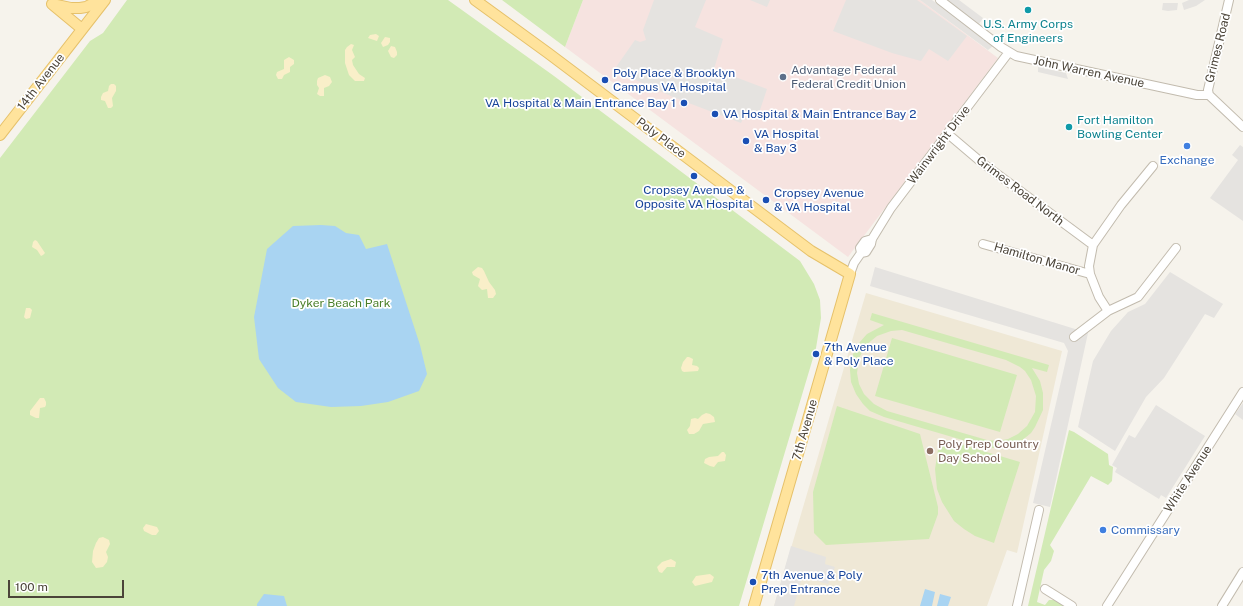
<!DOCTYPE html>
<style>
body{margin:0}
#map{position:relative;width:1243px;height:606px;overflow:hidden;background:#f6f3ec;font-family:"Public Sans",sans-serif}
canvas{display:block}
.scale{position:absolute;left:8px;top:580px;width:116px;height:18px;box-sizing:border-box;border:2px solid #4b4439;border-top:0;padding-left:5px;font-size:12px;line-height:14px;white-space:nowrap;color:#4b4439;-webkit-text-stroke:3px #fff;paint-order:stroke}
</style>
<div id="map">
<canvas width="1243" height="606"></canvas>
<div class="scale">100 m</div>
</div>
<script>
const ctx = document.querySelector('canvas').getContext('2d');
ctx.lineJoin = 'round';
function fillPath(path, color) { ctx.fillStyle = color; ctx.fill(path, 'evenodd'); }
const toPath = rows => new Path2D(rows.map(r => 'M' + r).join(''));
function strokePath(path, color, width, dash) { ctx.strokeStyle = color; ctx.lineWidth = width; ctx.lineCap = dash ? 'butt' : 'round'; ctx.setLineDash(dash || []); ctx.stroke(path); }
function drawText(font, color, halo, rows, align = 'center') {
  ctx.font = font + ' "Public Sans",sans-serif'; ctx.lineWidth = 3.5; ctx.setLineDash([]); ctx.textBaseline = 'middle'; ctx.strokeStyle = halo; ctx.fillStyle = color; for (const [text, x, y, turn = 0] of rows) {
    ctx.save(); ctx.translate(x, y); ctx.rotate((+turn || 0) * Math.PI / 180); ctx.textAlign = isNaN(turn) ? turn : align; if (halo) ctx.strokeText(text, 0, 0); ctx.fillText(text, 0, 0); ctx.restore();
  }
}
const education = toPath([
 [866,293,1062,351,1017,553,1007,550,987,606,774,606]
]);
const medical = toPath([
 [583,0,920,0,998,58,848,257,565,47]
]);
const green = toPath([
 [127,0,448,0,554,76,800,261,814,284,820,300,821,318,816,348,739,606,0,606,0,158,90,41,103,33],
 [502,0,583,0,565,47],
 [872,313,1049,365,1047,372,1032,368,1040,381,1043,393,1043,410,1035,427,1031,433,1020,442,1006,447,993,448,983,446,884,417,870,411,863,404,856,394,851,382,850,370,853,354,859,343,867,334,884,325,870,320],
 [902,330,1006,360,1020,367,1025,371,1031,380,1036,396,1035,412,1027,426,1018,434,1008,439,997,441,987,440,887,411,874,404,864,394,859,384,857,373,859,358,866,345,877,336,891,331],
 [892,338,1017,375,1000,432,875,396],
 [837,406,920,434,938,507,938,514,929,539,826,545,814,533,813,492],
 [1069,430,1074,432,1108,454,1109,465,1113,467,1112,481,1108,485,1091,476,1050,545,1054,551,1051,561,1044,570,1037,602,1045,605,1049,600,1054,600,1064,606,1028,606],
 [943,439,1020,462,994,543,975,536,964,529,954,521,942,502,937,489,935,469,938,450]
]);
const sand = toPath([
 [376,34,379,36,377,41,368,38,370,35],
 [385,37,390,38,390,42,388,45,383,47,381,43],
 [351,44,354,45,352,50,355,57,352,60,353,65,359,74,365,78,364,81,355,81,349,75,345,63,345,50,347,47],
 [391,46,395,47,397,52,397,55,394,58,391,57,388,51],
 [289,57,294,60,294,64,290,67,290,72,284,75,282,79,278,79,276,75,277,72,284,69,284,60],
 [325,75,330,77,332,82,329,86,324,88,324,96,320,96,317,94,319,88,317,85,317,81,318,78],
 [111,84,114,84,116,86,116,91,112,98,113,106,111,108,108,108,105,101,101,100,101,97,103,93,108,91,109,86],
 [35,240,37,241,45,253,43,255,41,256,37,250,32,247,33,242],
 [478,267,482,268,484,271,489,282,495,290,496,294,493,298,488,298,487,289,482,290,478,286,480,279,473,275,472,272],
 [26,308,30,308,32,310,30,318,26,319,24,317],
 [687,357,689,357,693,359,692,365,697,366,699,368,698,371,684,372,682,371,681,368,683,362],
 [40,398,44,398,46,402,46,405,45,407,40,408,39,418,36,418,30,415,30,411],
 [706,413,710,414,714,417,715,422,703,424,699,431,694,434,689,434,687,430,690,426,691,419,695,418,698,419,702,415],
 [722,452,724,452,726,455,725,461,718,462,714,467,710,466,704,463,705,459,709,457,718,456],
 [146,524,157,527,159,531,156,535,152,535,144,531,143,528],
 [103,537,109,540,110,544,106,552,108,557,107,562,103,567,96,568,92,562,93,551,96,543,99,538],
 [671,559,676,562,675,567,667,567,662,573,659,572,657,567,662,562],
 [710,574,714,577,712,582,695,586,692,582,696,576]
]);
const parking = toPath([
 [654,0,706,0,695,27,723,39,714,69,767,89,757,119,745,114,741,123,673,97,614,70,635,40,640,42,646,40,643,30],
 [750,0,770,0,767,7],
 [846,0,917,0,967,36,948,61,929,49,921,61,892,53,833,31],
 [920,0,932,0,993,46,988,50],
 [947,0,959,0,983,18,979,24],
 [1189,0,1205,0,1196,6,1184,10,1182,3],
 [1163,3,1178,3,1177,10,1168,11,1162,10],
 [1038,67,1066,73,1068,79,1038,72],
 [1240,145,1243,147,1243,221,1210,198,1238,160,1232,155],
 [875,267,1088,333,1050,507,1033,503,1068,351,1064,343,870,286],
 [1170,272,1223,304,1214,318,1205,314,1164,378,1146,397,1115,451,1078,427,1093,361,1111,331,1128,312,1145,304],
 [1243,403,1243,420,1235,414],
 [1156,405,1205,436,1166,498,1161,495,1159,499,1115,472,1117,468,1112,465,1129,435,1135,438],
 [791,546,826,557,825,564,835,567,828,584,802,577,794,606,774,606]
]);
const water = toPath([
 [321,225,335,226,346,233,359,235,366,249,387,244,420,345,427,374,419,391,388,402,361,406,331,407,296,402,278,388,259,359,254,317,267,249,293,226],
 [925,589,935,592,932,606,920,606],
 [264,594,284,596,287,606,257,606,257,604],
 [940,594,951,597,948,606,937,606]
]);
const minor = toPath([
 [940,0,1001,47,1016,56,1197,95,1209,95,1243,127],
 [1209,95,1208,90,1229,0],
 [948,134,981,162,1093,245],
 [983,244,1090,274],
 [861,253,866,252,871,244,872,239,891,208,1009,52],
 [850,274,854,263,861,253,860,248,865,241,872,239],
 [1108,311,1099,297,1090,274,1089,266,1093,245,1121,205,1153,166],
 [1074,337,1108,311,1138,297,1176,248],
 [1045,589,1072,606],
 [1017,606,1039,510],
 [1107,606,1243,392],
 [1222,606,1243,572]
]);
const major = toPath([
 [475,0,548,53,811,251,850,274,754,606],
 [52,4,71,8,80,8,86,7,100,0],
 [53,5,82,29],
 [0,135,105,0]
]);
const markers = [
 [1028,10,4,"#0f9aa8"],
 [783,77,4,"#5c6f8a"],
 [605,80,4,"#1a4fb4"],
 [684,103,4,"#1a4fb4"],
 [715,114,4,"#1a4fb4"],
 [1069,127,4,"#0f9aa8"],
 [746,141,4,"#1a4fb4"],
 [1187,146,4,"#3f7fe0"],
 [694,176,4,"#1a4fb4"],
 [766,200,4,"#1a4fb4"],
 [816,354,4,"#1a4fb4"],
 [930,451,4,"#8d6e63"],
 [1103,530,4,"#3f7fe0"],
 [753,582,4,"#1a4fb4"]
];
const cultureNames = [
 ["U.S. Army Corps",1028,24],
 ["of Engineers",1028,38],
 ["Fort Hamilton",1077,120,"left"],
 ["Bowling Center",1077,134,"left"]
];
const streetNames = [
 ["Grimes Road",1218,48,-76],
 ["John Warren Avenue",1089,72,12],
 ["14th Avenue",41,82,-52],
 ["Poly Place",661,138,37],
 ["Wainwright Drive",939,145,-53],
 ["Grimes Road North",1020,191,37],
 ["Hamilton Manor",1037,259,16],
 ["7th Avenue",805,430,-74],
 ["White Avenue",1188,479,-57]
];
const serviceNames = [
 ["Advantage Federal",791,70],
 ["Federal Credit Union",791,84]
];
const transitNames = [
 ["Poly Place & Brooklyn",613,73],
 ["Campus VA Hospital",613,87],
 ["VA Hospital & Main Entrance Bay 1",676,103,"right"],
 ["VA Hospital & Main Entrance Bay 2",723,114],
 ["VA Hospital",754,134],
 ["& Bay 3",754,148],
 ["Cropsey Avenue &",694,190,"center"],
 ["Opposite VA Hospital",694,204,"center"],
 ["Cropsey Avenue",774,193],
 ["& VA Hospital",774,207],
 ["7th Avenue",824,347],
 ["& Poly Place",824,361],
 ["7th Avenue & Poly",761,575],
 ["Prep Entrance",761,589]
];
const shopNames = [
 ["Exchange",1187,160],
 ["Commissary",1111,530,"left"]
];
const parkNames = [
 ["Dyker Beach Park",341,303]
];
const educationNames = [
 ["Poly Prep Country",938,444],
 ["Day School",938,458]
];
fillPath(education, '#efe8d6');
fillPath(medical, '#f6e3e0');
fillPath(green, '#d2eab5');
fillPath(sand, '#f9efc9');
fillPath(parking, '#e5e3e0');
fillPath(water, '#a9d4f2');
strokePath(minor, '#c2bbae', 10);
strokePath(major, '#e6c16a', 12);
strokePath(minor, '#fff', 8);
strokePath(major, '#ffe39c', 10);
for (const [x, y, r, color] of markers) { const dot = new Path2D(); dot.arc(x, y, r, 0, 2 * Math.PI); ctx.fillStyle = color; ctx.fill(dot); strokePath(dot, '#fff', 1.5); }
drawText('12px', '#0d838f', '#fff', cultureNames);
drawText('12px', '#4b4439', '#fff', streetNames);
drawText('12px', '#4e5e75', '#fff', serviceNames, 'left');
drawText('12px', '#164399', '#fff', transitNames, 'left');
drawText('12px', '#366cbe', '#fff', shopNames);
drawText('12px', '#4a7f2a', '#fff', parkNames);
drawText('12px', '#785e54', '#fff', educationNames, 'left');
</script>
